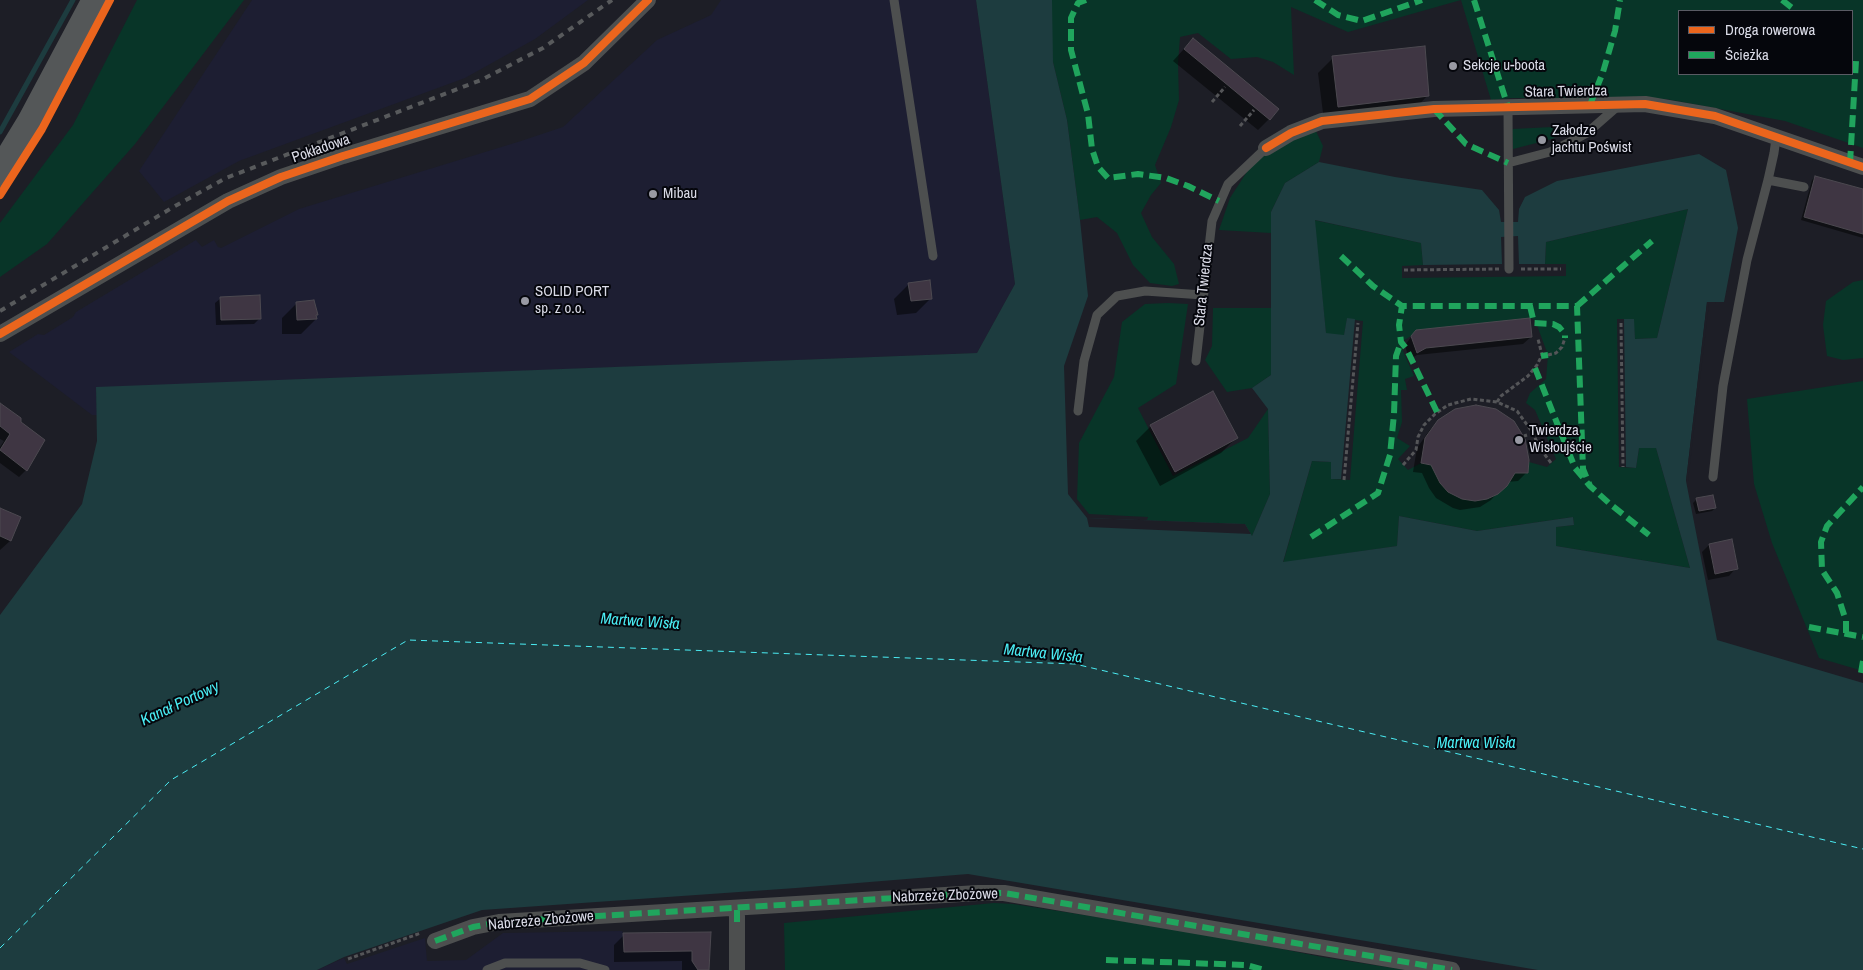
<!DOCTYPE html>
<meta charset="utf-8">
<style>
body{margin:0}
#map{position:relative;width:1863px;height:970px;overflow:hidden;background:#1d1e26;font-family:"Archivo Narrow",sans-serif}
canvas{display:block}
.legend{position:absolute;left:1678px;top:10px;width:175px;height:65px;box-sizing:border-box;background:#05060c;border:1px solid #5a5b64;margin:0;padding:6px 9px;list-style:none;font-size:15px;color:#dadbe7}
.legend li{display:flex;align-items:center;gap:10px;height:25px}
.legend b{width:25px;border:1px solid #5a5b64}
</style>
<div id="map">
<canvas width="1863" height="970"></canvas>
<ul class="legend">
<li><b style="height:6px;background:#eb651d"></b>Droga rowerowa</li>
<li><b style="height:6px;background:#20a55d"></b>Ścieżka</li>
</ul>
</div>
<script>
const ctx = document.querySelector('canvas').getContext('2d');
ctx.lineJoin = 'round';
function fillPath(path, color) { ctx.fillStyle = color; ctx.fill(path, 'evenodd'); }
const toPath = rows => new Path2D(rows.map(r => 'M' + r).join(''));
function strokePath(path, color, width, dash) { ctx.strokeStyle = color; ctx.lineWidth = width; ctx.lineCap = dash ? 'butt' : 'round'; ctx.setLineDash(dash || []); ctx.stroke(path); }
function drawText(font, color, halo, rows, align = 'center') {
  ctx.font = font + ' "Archivo Narrow",sans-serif'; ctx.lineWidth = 4; ctx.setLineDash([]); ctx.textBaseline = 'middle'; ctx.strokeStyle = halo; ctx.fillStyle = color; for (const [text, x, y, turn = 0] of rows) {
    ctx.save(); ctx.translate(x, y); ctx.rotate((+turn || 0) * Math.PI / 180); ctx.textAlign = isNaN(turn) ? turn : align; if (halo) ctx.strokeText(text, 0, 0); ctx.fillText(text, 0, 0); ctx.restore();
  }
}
const built = toPath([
 [252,0,588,0,535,39,465,78,239,161,164,202,139,171],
 [721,0,976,0,1015,284,977,353,96,388,97,415,92,415,9,352,38,334,44,335,73,317,76,312,196,240,202,247,214,240,218,247,221,248,299,209,521,141,563,127,657,40,711,15],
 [622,931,623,933,630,933,711,932,709,970,317,970,344,958,347,964,425,938,427,961,466,960,503,933]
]);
const green = toPath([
 [137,0,244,0,135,144,47,244,0,277,0,223,73,125],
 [1025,0,1461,0,1348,32,1291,7,1294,75,1273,62,1257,57,1231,59,1198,33,1180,37,1178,64,1179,100,1171,127,1155,165,1161,183,1151,195,1141,213,1152,237,1174,264,1179,284,1172,286,1150,283,1133,265,1117,233,1097,217,1080,220,1067,120,1053,62],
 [1461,0,1863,0,1863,148,1785,121,1666,99,1512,98,1491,100],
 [1679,11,1852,11,1852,74,1679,74],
 [1573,126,1552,139,1513,149,1512,129],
 [1315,129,1323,146,1319,162,1285,183,1271,212,1271,233,1219,230,1230,198,1252,164,1281,142],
 [1688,209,1657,338,1635,339,1633,319,1617,319,1619,467,1636,468,1639,448,1656,448,1690,568,1556,546,1556,527,1574,525,1573,517,1477,531,1399,516,1397,546,1283,563,1312,461,1331,462,1332,479,1350,480,1363,321,1347,319,1344,336,1326,334,1314,220,1421,243,1423,265,1402,266,1402,278,1566,276,1566,264,1545,264,1546,242],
 [1530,318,1535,320,1548,355,1546,379,1530,393,1526,403,1535,410,1556,459,1547,467,1529,462,1528,472,1515,473,1507,486,1498,494,1479,501,1462,499,1448,492,1440,483,1433,465,1421,463,1408,470,1398,459,1410,446,1397,438,1402,422,1401,390,1407,390,1405,379,1414,376,1403,351,1401,342,1411,336,1417,330],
 [1863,280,1863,358,1843,360,1827,356,1823,325,1826,301,1853,282],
 [1168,303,1188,304,1176,384,1138,408,1173,476,1248,438,1268,409,1270,494,1252,536,1147,520,1148,517,1089,514,1077,499,1079,443,1114,377,1122,322,1145,304],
 [1213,308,1271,308,1271,375,1252,388,1227,392,1205,360,1212,346],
 [1863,381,1863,671,1819,658,1772,543,1754,484,1747,399],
 [994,903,1013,904,1123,921,1237,940,1322,957,1406,970,785,970,784,923]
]);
const water = toPath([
 [976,0,1052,0,1053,62,1067,120,1080,220,1088,296,1064,366,1068,494,1087,518,1245,524,1252,536,1270,494,1268,409,1252,388,1271,375,1271,212,1285,183,1319,162,1395,177,1482,190,1499,210,1501,222,1518,222,1519,209,1525,197,1557,181,1699,154,1726,170,1738,228,1724,302,1707,302,1686,481,1717,640,1863,683,1863,970,1538,970,968,874,796,888,482,910,344,957,317,970,0,970,0,615,82,504,97,441,96,387,977,353,1015,284],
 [1688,209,1657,338,1635,339,1634,319,1624,319,1626,467,1636,468,1639,448,1656,448,1690,568,1556,546,1556,527,1574,525,1573,517,1477,531,1399,516,1397,546,1283,562,1312,461,1331,462,1331,479,1341,479,1355,319,1347,318,1344,335,1326,333,1315,220,1421,243,1423,265,1502,264,1501,237,1518,236,1519,264,1545,264,1546,242]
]);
const pier = toPath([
 [1707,302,1716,302,1715,304,1709,304,1688,481,1686,481],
 [1087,518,1245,524,1251,534,1089,527]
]);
const shadow = toPath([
 [1193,39,1269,119,1258,130,1173,61],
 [1333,58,1428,95,1413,111,1324,121,1318,73],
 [1815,177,1863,190,1863,238,1801,220,1812,180],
 [909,284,931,298,916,313,897,315,894,299],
 [221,298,260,318,254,324,216,325,215,303],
 [297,303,317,315,316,319,301,334,282,334,282,318],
 [1416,331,1531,337,1523,344,1417,355,1409,360,1405,345],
 [1212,393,1236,438,1221,453,1160,486,1136,441,1151,426],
 [0,405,26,470,19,477,0,463,0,447,4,441,0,439],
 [1438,421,1527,472,1518,481,1507,482,1491,500,1480,507,1460,510,1453,508,1436,498,1429,488,1422,473,1413,472,1417,448,1429,431],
 [1697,499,1715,508,1712,511,1696,514,1693,503],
 [0,509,19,518,10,541,0,550],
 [1709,545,1736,568,1729,576,1708,580,1702,552],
 [710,933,708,970,682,970,682,961,614,962,614,945,624,935]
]);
const stream = toPath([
 [0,132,73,0]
]);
const ferry = toPath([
 [0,948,171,780,408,640,1075,664,1863,849]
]);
const building = toPath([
 [1193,38,1279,109,1270,120,1184,49,1193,38],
 [1425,46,1429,96,1338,107,1332,56,1425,46],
 [1815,176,1863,189,1863,234,1804,217,1815,176],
 [930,280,932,299,911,301,908,283,930,280],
 [260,295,261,319,221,320,220,297,260,295],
 [314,300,318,315,316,315,317,319,297,320,296,302,314,300],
 [1530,318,1532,337,1426,348,1417,353,1411,336,1416,330,1530,318],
 [1213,391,1238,438,1175,472,1150,425,1213,391],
 [0,403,21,418,21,422,45,440,27,471,0,450,10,434,0,426,0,403],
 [1476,405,1496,409,1514,421,1525,439,1529,460,1528,473,1515,473,1507,486,1498,494,1487,499,1475,501,1462,499,1448,492,1440,483,1431,465,1421,463,1425,438,1438,420,1455,409,1476,405],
 [1713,495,1716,508,1699,511,1696,498,1713,495],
 [0,508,21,517,11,541,0,536,0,508],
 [1732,539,1738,569,1715,574,1709,544,1732,539],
 [711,932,709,970,698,970,692,961,692,951,624,952,623,933,711,932]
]);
const path = toPath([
 [1212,102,1225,87],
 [1240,126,1254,110],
 [1521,269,1561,269],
 [1404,270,1499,269],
 [1621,323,1623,467],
 [1548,355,1556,353,1562,347,1565,338],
 [1497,402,1501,396,1528,376,1537,365,1542,355,1538,339],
 [1524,436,1527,435],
 [1403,465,1416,450,1418,437,1424,425,1435,414,1448,405,1471,399,1497,402,1517,411,1533,433,1539,447,1551,463],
 [1344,480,1358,323],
 [348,959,421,933]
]);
const lane = toPath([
 [894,0,933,256],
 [1508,107,1509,269],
 [1508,163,1550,152,1570,142,1587,133,1619,105],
 [1768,180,1804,187],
 [1196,361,1212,221,1228,184,1266,148],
 [1078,411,1084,361,1097,315,1117,296,1145,291,1203,295],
 [1713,477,1723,386,1747,260,1768,180,1774,153,1776,138],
 [487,970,505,963,580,963,605,970]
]);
const street = toPath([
 [1266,148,1291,133,1322,121,1434,109,1645,104,1715,116,1863,167],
 [0,334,228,201,281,177,343,156,530,99,584,63,648,0],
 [435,941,473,927,499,922,978,893,1004,893,1452,970],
 [737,970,737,908]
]);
const highway = toPath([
 [0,173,31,122,96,0]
]);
const rail = toPath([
 [0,311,175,206,226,178,481,80,543,48,612,0]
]);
const quiet = toPath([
 [1086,0,1078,3,1071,18,1071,50,1088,114,1092,149,1098,167,1108,178,1138,174,1166,178,1188,186,1219,201],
 [1315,0,1338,15,1362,21,1422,0],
 [1474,0,1508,107],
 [1782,0,1796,11],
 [1590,105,1603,72,1615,31,1620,0],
 [1434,109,1466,144,1508,163],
 [1850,163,1856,61],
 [1341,256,1373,286,1402,306],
 [1530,306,1534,323,1553,324,1559,327,1565,334,1565,338],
 [1577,306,1652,241],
 [1541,356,1548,355],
 [1535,368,1575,468,1590,486,1610,504,1649,535],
 [1437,412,1406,348,1401,342,1399,325,1402,306,1577,306,1583,469,1590,486],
 [1311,537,1378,493,1390,455,1394,414,1396,356,1401,342],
 [1809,627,1863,637],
 [1846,633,1846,621,1837,593,1822,570,1821,542,1827,526,1863,487],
 [1863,661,1861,673,1863,676],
 [737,922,737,908],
 [435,941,473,927,499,922,978,893,1004,893,1452,970],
 [1106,960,1246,965,1265,970]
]);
const cycleway = toPath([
 [1266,148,1291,133,1322,121,1434,109,1645,104,1715,116,1863,167],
 [0,195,42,129,110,0],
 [0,334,228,201,281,177,343,156,530,99,584,63,648,0]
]);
const markers = [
 [1453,66,5,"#9899a3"],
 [1542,140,5,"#9899a3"],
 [653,194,5,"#9899a3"],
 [525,301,5,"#9899a3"],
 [1519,440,5,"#9899a3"]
];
const poiNames = [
 ["Sekcje u-boota",1463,66],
 ["Załodze",1552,131],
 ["jachtu Poświst",1552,148],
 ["Mibau",663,194],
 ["SOLID PORT",535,292],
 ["sp. z o.o.",535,309],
 ["Twierdza",1529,431],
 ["Wisłoujście",1529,448]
];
const streetNames = [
 ["Stara Twierdza",1566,92,-1],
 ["Pokładowa",321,149,-19],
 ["Stara Twierdza",1204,285,-84],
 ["Nabrzeże Zbożowe",945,896,-2],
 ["Nabrzeże Zbożowe",541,921,-5]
];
const waterNames = [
 ["Martwa Wisła",640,622,4],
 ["Martwa Wisła",1043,654,6],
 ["Kanał Portowy",180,704,-25],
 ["Martwa Wisła",1476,744]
];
fillPath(built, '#1d1e32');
fillPath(green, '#083528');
fillPath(water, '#1d3c3f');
fillPath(pier, '#1d1e26');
fillPath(shadow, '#0007');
strokePath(stream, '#1d3c3f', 5);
strokePath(ferry, '#4aecf3', 1, [6, 5]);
fillPath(building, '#3f3643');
strokePath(building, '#4c4950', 1);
strokePath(path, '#545558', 3, [4, 2.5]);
strokePath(lane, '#4d4f4f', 9);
strokePath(street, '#4d4f4f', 16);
strokePath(highway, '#545758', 28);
strokePath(rail, '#585a5c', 4, [6, 6]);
strokePath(quiet, '#20a55d', 6, [12, 6]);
strokePath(cycleway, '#eb651d', 8);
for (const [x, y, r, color] of markers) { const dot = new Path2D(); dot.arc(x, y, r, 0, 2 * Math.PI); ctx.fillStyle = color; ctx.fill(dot); strokePath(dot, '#05060c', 2); }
drawText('15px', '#dadbe7', '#05060c', poiNames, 'left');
drawText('15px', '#dadbe7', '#05060c', streetNames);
drawText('italic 16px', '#4aecf3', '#05060c', waterNames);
</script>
